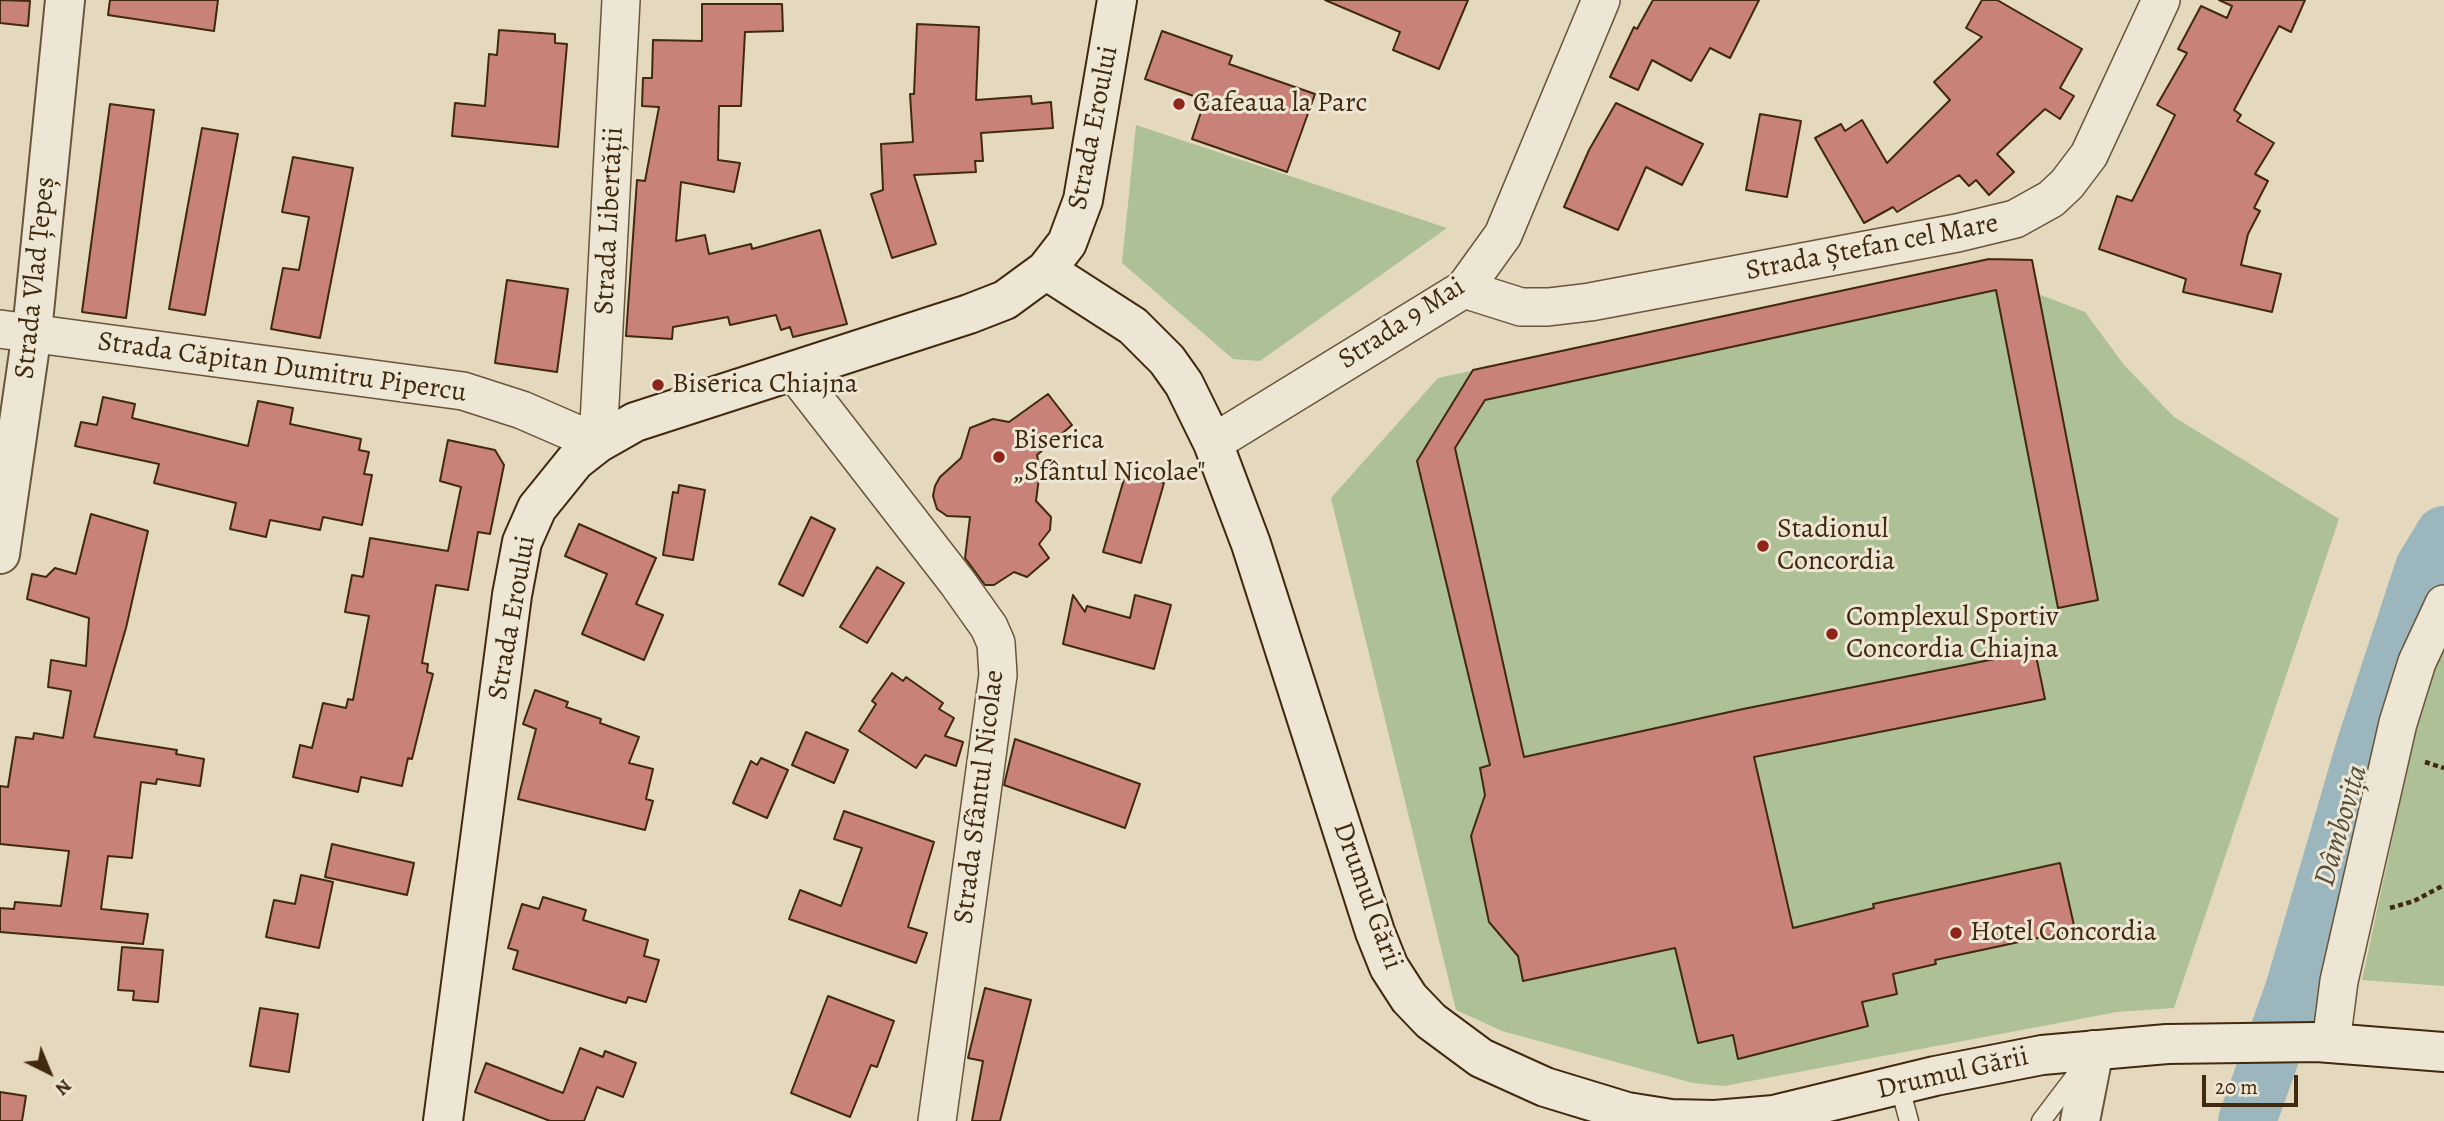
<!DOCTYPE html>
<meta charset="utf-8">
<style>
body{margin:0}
#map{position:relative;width:2444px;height:1121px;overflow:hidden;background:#e4d8be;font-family:Alegreya,serif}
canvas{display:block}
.north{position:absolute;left:14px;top:1037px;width:70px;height:70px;-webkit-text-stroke:5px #ede6d5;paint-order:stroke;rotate:137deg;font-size:19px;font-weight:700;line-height:28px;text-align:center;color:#40290d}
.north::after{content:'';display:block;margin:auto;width:24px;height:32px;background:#40290d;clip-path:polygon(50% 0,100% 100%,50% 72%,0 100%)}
.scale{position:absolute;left:2202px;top:1075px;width:96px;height:32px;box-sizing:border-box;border:4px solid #40290d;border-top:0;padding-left:9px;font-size:21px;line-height:24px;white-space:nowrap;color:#40290d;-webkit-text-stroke:5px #ede6d5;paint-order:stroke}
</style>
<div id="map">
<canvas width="2444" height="1121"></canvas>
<div class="north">N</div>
<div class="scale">20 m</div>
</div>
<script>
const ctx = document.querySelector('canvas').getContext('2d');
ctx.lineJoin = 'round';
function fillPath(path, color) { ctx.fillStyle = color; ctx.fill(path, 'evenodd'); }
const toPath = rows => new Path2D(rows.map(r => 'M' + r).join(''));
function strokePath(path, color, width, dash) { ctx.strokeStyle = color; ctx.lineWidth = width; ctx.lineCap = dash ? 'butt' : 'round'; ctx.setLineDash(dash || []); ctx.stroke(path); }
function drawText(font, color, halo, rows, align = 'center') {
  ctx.font = font + ' Alegreya,serif'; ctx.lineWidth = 6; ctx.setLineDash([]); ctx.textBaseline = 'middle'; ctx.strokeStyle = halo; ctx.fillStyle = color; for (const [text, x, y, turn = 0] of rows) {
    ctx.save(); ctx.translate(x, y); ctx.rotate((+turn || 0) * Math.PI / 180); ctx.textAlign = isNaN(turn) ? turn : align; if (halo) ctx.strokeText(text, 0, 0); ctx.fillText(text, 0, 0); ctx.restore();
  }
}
const green = toPath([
 [1136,125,1447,228,1260,361,1233,359,1122,263],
 [1989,259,2032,260,2038,294,2085,312,2124,365,2174,417,2339,519,2174,1008,2117,1012,1724,1086,1693,1083,1502,1031,1456,1010,1331,498,1438,378],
 [2444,638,2444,986,2362,980,2430,664]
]);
const river = toPath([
 [2247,1121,2294,990,2366,744,2424,568,2444,535]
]);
const building = toPath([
 [0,0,30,1,28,26,0,23,0,0],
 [110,0,218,0,214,31,108,15,110,0],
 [1325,0,1468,0,1439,69,1393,50,1400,32,1325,0],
 [1653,0,1759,0,1730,58,1710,48,1691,81,1652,60,1638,90,1610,77,1634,27,1637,29,1653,0],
 [1982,0,1997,0,2082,49,2060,88,2074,96,2060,119,2045,109,1997,154,2014,172,1989,195,1976,180,1969,186,1959,175,1897,212,1893,207,1864,223,1815,138,1841,124,1845,131,1862,120,1887,163,1950,100,1934,82,1982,37,1966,28,1982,0],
 [2219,0,2305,0,2291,32,2279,26,2234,110,2241,115,2237,121,2274,143,2255,174,2268,181,2254,208,2260,211,2248,234,2241,265,2281,274,2272,312,2183,292,2186,279,2099,249,2117,196,2132,201,2175,115,2157,105,2187,53,2178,49,2201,6,2227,18,2232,6,2219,0],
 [702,4,782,4,783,31,745,32,741,106,719,106,718,160,740,163,734,192,681,182,676,241,705,235,709,254,751,244,752,249,820,230,847,324,793,337,790,327,781,330,776,315,730,325,728,317,673,327,672,339,626,336,637,180,645,181,659,107,642,106,643,78,652,78,653,40,702,41,702,4],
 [917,24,979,27,976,100,1031,96,1032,104,1051,102,1053,128,981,133,983,161,975,161,976,172,914,175,936,244,892,258,871,194,883,190,881,144,913,142,910,94,914,94,917,24],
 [499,30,555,34,555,43,567,44,558,147,452,136,455,103,485,106,489,54,497,55,499,30],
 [1162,31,1232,56,1229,64,1315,94,1287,172,1192,139,1205,100,1145,79,1162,31],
 [1616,103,1703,144,1682,185,1646,167,1618,230,1564,207,1589,150,1616,103],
 [110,104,154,110,126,318,82,312,110,104],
 [1760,114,1801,121,1787,197,1746,190,1760,114],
 [202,128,238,134,205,315,169,309,202,128],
 [293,157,353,168,320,338,271,329,283,268,299,270,309,217,282,212,293,157],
 [1989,259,2032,260,2098,600,2058,608,1996,290,1485,400,1455,448,1524,757,1743,709,2035,651,2045,699,1754,757,1793,928,1874,908,1873,904,2060,863,2075,930,1935,960,1936,964,1893,974,1897,994,1862,1002,1868,1026,1738,1059,1733,1035,1698,1043,1675,948,1523,981,1518,956,1489,922,1471,836,1485,795,1480,768,1490,765,1417,461,1473,370,1989,259],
 [507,280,568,289,557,372,495,363,507,280],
 [1048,394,1072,425,1037,455,1040,470,1036,501,1051,517,1050,530,1039,544,1049,558,1027,577,1014,572,994,585,985,585,965,558,970,517,947,516,937,509,933,496,935,486,940,477,961,458,970,428,993,419,1009,422,1048,394],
 [103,397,135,404,132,418,248,446,258,401,293,408,290,424,361,439,359,450,369,452,364,474,372,475,362,525,323,517,320,530,270,520,266,537,230,529,236,503,154,483,159,464,75,446,81,422,97,425,103,397],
 [448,440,495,450,504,465,490,534,478,532,468,590,436,585,422,663,428,664,427,672,433,674,412,759,408,758,402,786,361,777,358,792,293,777,300,745,312,748,323,703,346,708,348,699,353,700,369,616,345,612,352,575,363,577,370,538,448,551,461,487,440,481,448,440],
 [1126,472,1164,483,1141,563,1103,552,1126,472],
 [679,485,705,490,693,560,663,555,673,492,678,493,679,485],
 [91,514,148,531,126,628,94,737,177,750,176,754,204,759,200,786,157,779,156,784,141,782,132,858,108,856,101,909,148,914,143,944,0,932,0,908,14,909,15,902,61,906,69,851,0,844,0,786,8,787,16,737,33,739,34,733,63,738,71,691,48,687,51,660,86,666,89,618,27,599,32,574,46,577,55,568,76,574,91,514],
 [811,517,835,529,803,596,779,584,811,517],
 [579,524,656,558,636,604,663,615,644,660,582,634,607,574,565,556,579,524],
 [877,567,904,583,867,643,840,627,877,567],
 [1073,595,1085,612,1087,606,1130,618,1135,595,1171,605,1154,669,1063,644,1073,595],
 [892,673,903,681,906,677,943,703,939,709,954,718,945,736,963,742,956,766,925,755,916,768,859,731,876,704,872,701,892,673],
 [535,690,568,702,566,707,601,719,600,723,639,737,629,763,653,769,646,799,653,801,645,830,518,799,536,729,523,724,535,690],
 [806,732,848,750,834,783,792,765,806,732],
 [1015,739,1140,784,1125,828,1004,785,1015,739],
 [761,758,788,770,767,818,733,803,751,761,757,765,761,758],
 [844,811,934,842,908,927,927,933,916,963,789,919,800,890,841,906,862,848,834,839,844,811],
 [332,844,414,863,407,895,325,877,332,844],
 [301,875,333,882,319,948,266,937,274,900,295,904,301,875],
 [543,897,586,910,583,920,648,940,644,956,659,960,646,1002,628,997,626,1003,513,969,518,951,508,948,522,904,539,909,543,897],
 [122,947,163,950,158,1002,133,1000,134,991,118,990,122,947],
 [985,988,1031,1000,1000,1121,972,1121,983,1061,968,1058,985,988],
 [828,996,894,1021,877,1067,871,1065,850,1117,791,1093,828,996],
 [260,1008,298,1014,289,1072,250,1066,260,1008],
 [580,1048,603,1057,605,1051,636,1063,623,1097,597,1087,584,1121,550,1121,475,1092,486,1063,563,1093,580,1048],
 [0,1092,26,1096,22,1121,0,1121,0,1092]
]);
const path = toPath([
 [2425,762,2444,768],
 [2390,908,2414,901,2444,885]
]);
const service = toPath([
 [1899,1084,1909,1121],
 [2041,1121,2082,1067]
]);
const minor = toPath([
 [1464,289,1521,307,1548,307,1590,302,1957,233,2015,219,2051,199,2067,184,2089,155,2161,0],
 [0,329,463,391,522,410,598,443,621,0],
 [794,372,957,582,989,627,996,643,998,675,937,1121],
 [1213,443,1464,289,1503,235,1601,0],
 [2331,1043,2339,981,2398,723,2417,662,2444,604]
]);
const tertiary = toPath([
 [0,554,32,332,65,0],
 [2080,1121,2094,1050]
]);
const secondary = toPath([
 [1046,270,1133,326,1167,360,1184,384,1213,443,1251,544,1375,932,1389,967,1409,998,1431,1021,1481,1058,1545,1087,1627,1112,1671,1119,1715,1120,1774,1115,1935,1076,2042,1055,2167,1044,2317,1042,2444,1052],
 [443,1121,512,595,522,542,537,508,575,461,598,443,635,422,969,314,1005,300,1046,270,1067,243,1083,200,1117,0]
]);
const markers = [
 [1179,104,7,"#8f2418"],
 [658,385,7,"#8f2418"],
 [999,457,7,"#8f2418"],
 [1763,546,7,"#8f2418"],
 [1832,634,7,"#8f2418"],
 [1956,933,7,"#8f2418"]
];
const poiNames = [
 ["Cafeaua la Parc",1193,104],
 ["Biserica Chiajna",672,385],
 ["Biserica",1013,441],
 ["„Sfântul Nicolae\"",1013,473],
 ["Stadionul",1777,530],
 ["Concordia",1777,562],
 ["Complexul Sportiv",1846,618],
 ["Concordia Chiajna",1846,650],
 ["Hotel Concordia",1970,933]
];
const streetNames = [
 ["Strada Eroului",1094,128,-79],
 ["Strada Libertății",610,221,-87],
 ["Strada Ștefan cel Mare",1872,248,-11],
 ["Strada Vlad Țepeș",36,278,-84],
 ["Strada 9 Mai",1402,324,-33],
 ["Strada Căpitan Dumitru Pipercu",282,368,8],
 ["Strada Eroului",513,618,-80],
 ["Strada Sfântul Nicolae",980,797,-83],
 ["Drumul Gării",1367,896,70],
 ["Drumul Gării",1953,1074,-13]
];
const waterNames = [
 ["Dâmbovița",2342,826,-74]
];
fillPath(green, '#aec096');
strokePath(river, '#9bb7bd', 58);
fillPath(building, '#c9827a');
strokePath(building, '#40290d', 2);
strokePath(service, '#695539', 21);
strokePath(minor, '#695539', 40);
strokePath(tertiary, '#695539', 42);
strokePath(secondary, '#40290d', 42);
strokePath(path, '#40290d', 4.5, [5, 3.5]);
strokePath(service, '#ede6d5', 18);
strokePath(minor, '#ede6d5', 37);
strokePath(tertiary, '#ede6d5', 38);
strokePath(secondary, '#ede6d5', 38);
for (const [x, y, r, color] of markers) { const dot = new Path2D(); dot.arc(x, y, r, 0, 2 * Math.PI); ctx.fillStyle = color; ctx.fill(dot); strokePath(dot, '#ede6d5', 2.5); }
drawText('28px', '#40290d', '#ede6d5', poiNames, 'left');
drawText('28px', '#40290d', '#ede6d5', streetNames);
drawText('italic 30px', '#574c39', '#ede6d5', waterNames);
</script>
